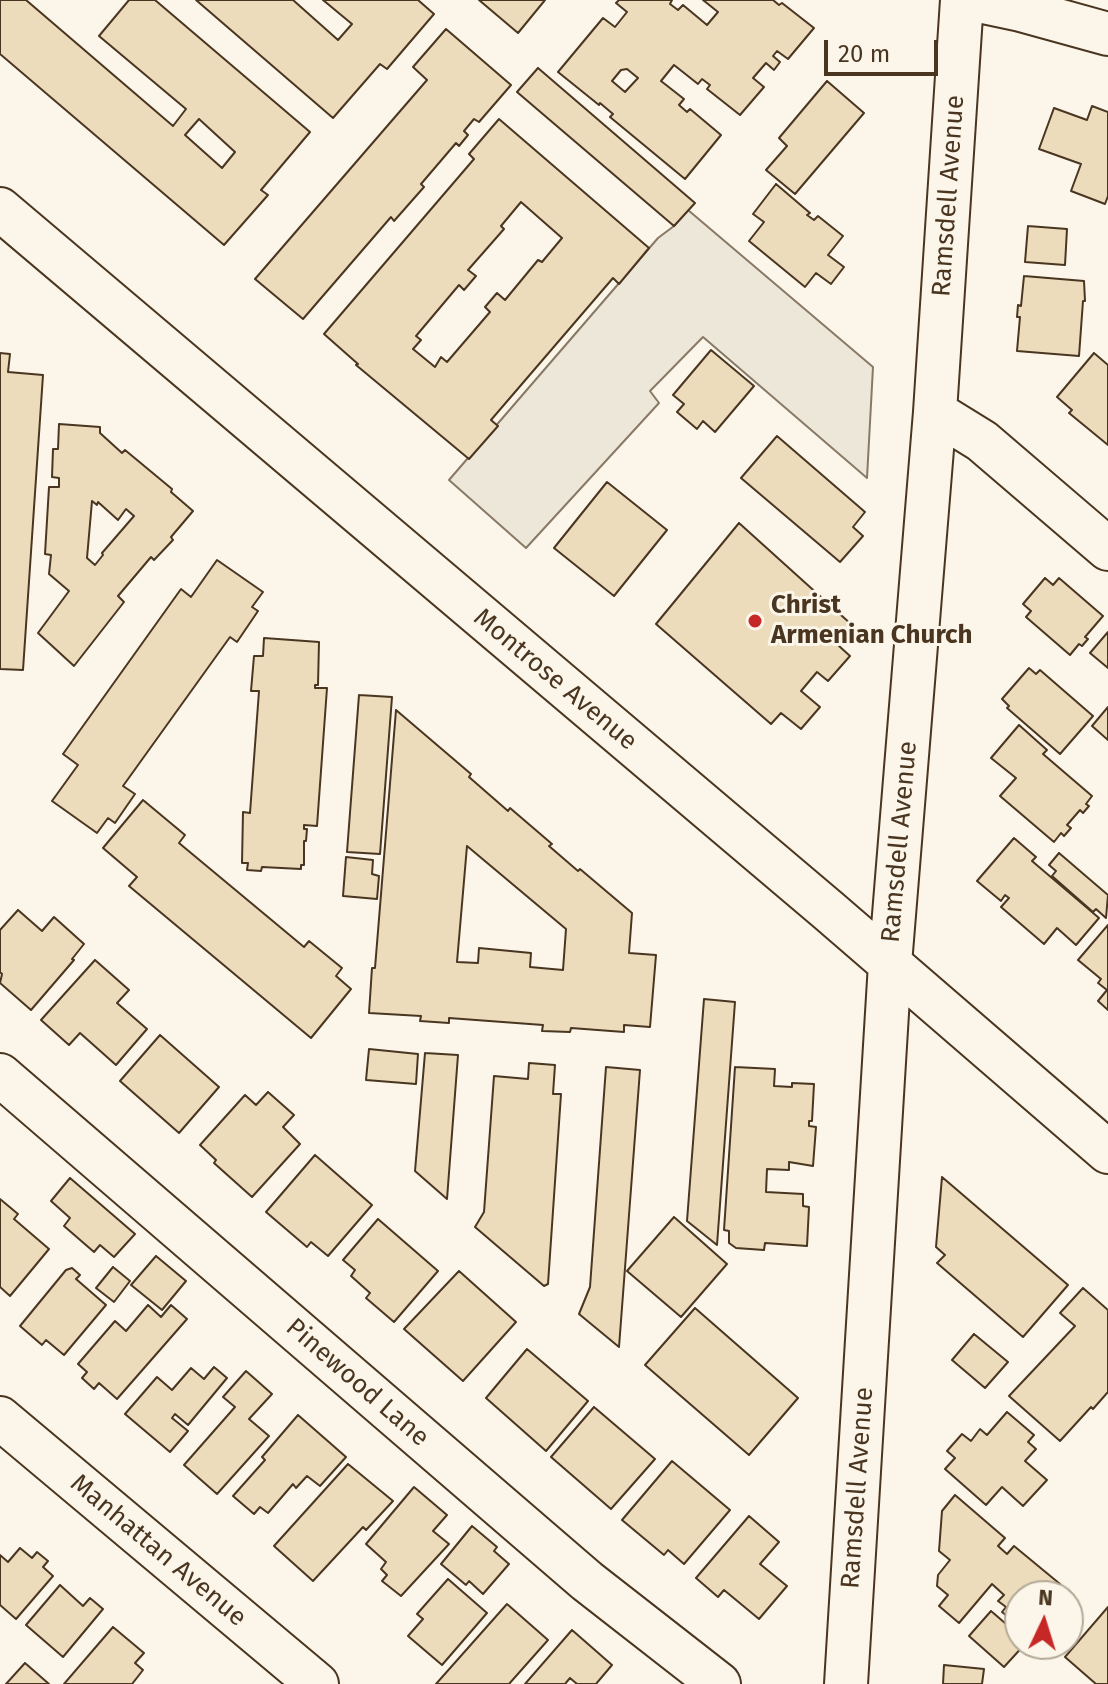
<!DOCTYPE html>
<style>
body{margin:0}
#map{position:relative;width:1108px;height:1684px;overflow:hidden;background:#fbf6e9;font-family:"Fira Sans",sans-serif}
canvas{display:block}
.north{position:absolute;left:1004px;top:1580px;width:80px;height:80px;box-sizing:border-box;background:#fbf6e9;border:2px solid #b4a999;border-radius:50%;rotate:4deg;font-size:22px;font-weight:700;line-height:32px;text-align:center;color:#4a3520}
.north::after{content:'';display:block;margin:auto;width:28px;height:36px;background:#c62828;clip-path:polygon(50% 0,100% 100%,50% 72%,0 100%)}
.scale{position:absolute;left:824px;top:40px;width:114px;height:36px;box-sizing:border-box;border:4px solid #4a3520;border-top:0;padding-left:10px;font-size:24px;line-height:28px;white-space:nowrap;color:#4a3520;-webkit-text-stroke:6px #fbf6e9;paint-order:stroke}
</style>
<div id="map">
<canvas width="1108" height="1684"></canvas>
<div class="north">N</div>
<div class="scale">20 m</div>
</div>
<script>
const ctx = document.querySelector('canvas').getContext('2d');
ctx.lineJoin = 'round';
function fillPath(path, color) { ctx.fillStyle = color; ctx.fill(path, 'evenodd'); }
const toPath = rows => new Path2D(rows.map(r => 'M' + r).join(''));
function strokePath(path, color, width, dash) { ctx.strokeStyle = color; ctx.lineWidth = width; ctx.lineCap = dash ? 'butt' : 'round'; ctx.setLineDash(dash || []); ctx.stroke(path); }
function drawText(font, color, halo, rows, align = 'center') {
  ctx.font = font + ' "Fira Sans",sans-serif'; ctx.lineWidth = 6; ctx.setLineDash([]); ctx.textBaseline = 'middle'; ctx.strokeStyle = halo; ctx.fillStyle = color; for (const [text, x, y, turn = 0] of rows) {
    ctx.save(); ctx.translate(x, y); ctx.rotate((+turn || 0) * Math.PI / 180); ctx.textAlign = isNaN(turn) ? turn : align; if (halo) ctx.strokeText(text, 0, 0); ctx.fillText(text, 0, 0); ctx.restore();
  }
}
const parking = toPath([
 [688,210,873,367,867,478,703,337,650,391,659,403,526,548,449,480,658,238,674,226,688,210]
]);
const building = toPath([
 [0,0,26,0,173,126,186,109,99,36,129,0,155,0,310,132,261,190,268,195,224,245,0,54,0,0],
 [199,119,235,152,222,168,185,135,199,119],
 [196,0,293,0,338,40,352,24,323,0,418,0,434,14,387,69,380,64,333,118,196,0],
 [479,0,545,0,518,33,479,0],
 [619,0,672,0,670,4,678,10,683,5,707,25,718,12,703,0,773,0,779,5,782,3,814,28,788,59,777,51,773,56,780,62,774,70,766,63,753,78,764,87,740,115,707,89,710,85,702,79,698,84,674,65,661,81,684,99,679,105,687,112,690,109,721,135,685,179,610,117,613,114,600,103,599,105,558,72,603,18,615,27,627,12,616,3,619,0],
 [627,69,638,78,625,92,612,81,621,70,627,69],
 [446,29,511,85,479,122,474,119,464,131,468,135,459,146,456,143,421,184,424,187,394,221,391,217,303,319,255,279,427,80,413,67,446,29],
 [538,68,695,203,674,226,517,92,538,68],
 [827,81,864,113,795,194,766,170,787,146,779,138,827,81],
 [1092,106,1108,112,1108,196,1105,204,1071,191,1081,164,1039,149,1054,108,1087,120,1092,106],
 [499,119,649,248,619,284,613,278,491,420,498,426,469,459,356,365,358,364,324,334,474,159,469,154,499,119],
 [521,202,562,238,542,262,538,260,505,300,497,293,485,307,490,312,447,362,441,357,435,367,413,349,421,340,416,336,459,285,464,290,476,276,468,270,504,229,501,226,521,202],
 [776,184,810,213,807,215,814,220,818,216,843,236,828,255,844,267,831,284,816,273,805,287,749,241,764,222,753,214,776,184],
 [1028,226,1067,229,1065,265,1025,262,1028,226],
 [1024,276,1084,281,1085,301,1083,301,1079,356,1017,351,1020,317,1017,317,1018,305,1021,306,1024,276],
 [711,350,754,386,715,432,703,421,697,429,677,412,684,404,673,395,711,350],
 [0,353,10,354,8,372,43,375,23,670,0,669,0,353],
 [1094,353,1108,365,1108,445,1069,413,1072,410,1057,397,1094,353],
 [59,424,100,427,100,433,122,453,125,450,172,489,171,492,193,511,171,537,173,540,154,560,151,557,118,596,124,602,74,666,38,633,69,591,49,574,51,555,45,554,49,487,59,487,59,478,52,477,53,449,58,449,59,424],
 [92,501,97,505,98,502,118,520,126,509,134,516,102,553,103,555,95,565,87,558,92,501],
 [777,436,865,512,853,527,863,536,840,562,741,478,777,436],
 [607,482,667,530,614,596,554,548,607,482],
 [739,523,852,625,839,646,850,656,828,681,817,672,801,691,820,707,801,729,781,713,771,724,656,624,739,523],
 [217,560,263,592,252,607,258,611,237,642,230,637,123,786,135,794,115,823,108,818,97,833,52,801,78,765,63,754,181,589,191,597,217,560],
 [1045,578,1053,585,1059,578,1103,616,1085,637,1088,639,1082,646,1079,644,1070,655,1026,617,1031,611,1023,604,1045,578],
 [1108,632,1108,668,1090,653,1108,632],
 [264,638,319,642,318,685,315,685,315,688,327,688,317,826,304,825,304,829,307,829,306,841,304,841,304,865,301,865,301,869,262,867,261,871,247,870,248,863,242,863,243,812,250,813,259,691,251,691,254,656,263,656,264,638],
 [1029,668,1036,674,1040,670,1093,716,1060,754,1007,708,1009,706,1002,699,1029,668],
 [359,695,392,697,380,854,347,852,359,695],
 [1108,707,1108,740,1092,726,1108,707],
 [396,710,471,774,469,777,508,811,510,808,552,844,549,846,578,871,580,869,632,913,629,953,656,955,650,1027,624,1025,624,1032,571,1028,570,1032,542,1031,543,1025,449,1018,449,1023,420,1021,421,1016,369,1013,372,968,375,968,396,710],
 [467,846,566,929,563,970,530,967,531,953,479,948,478,963,457,962,467,846],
 [1019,725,1047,750,1043,754,1092,796,1086,804,1089,806,1083,813,1080,810,1067,825,1071,828,1064,836,1061,833,1054,842,1000,796,1016,778,991,758,1019,725],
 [143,800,185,835,179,843,304,947,309,941,342,968,336,976,351,989,311,1038,129,886,137,877,103,848,143,800],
 [1014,838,1036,857,1032,861,1099,918,1076,945,1057,928,1044,944,1001,907,1009,898,1005,895,1001,901,977,881,1014,838],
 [1059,853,1108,895,1106,918,1096,909,1093,912,1052,876,1056,871,1049,865,1059,853],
 [346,857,373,860,372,874,379,876,377,899,343,896,346,857],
 [18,910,42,931,54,917,84,944,72,959,74,960,31,1010,0,983,2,974,0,972,0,930,18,910],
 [1108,925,1108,1010,1098,1001,1107,990,1098,983,1101,979,1078,960,1108,925],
 [95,960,129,990,117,1003,147,1029,116,1065,80,1033,69,1045,41,1020,95,960],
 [704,999,735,1002,717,1245,687,1221,704,999],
 [160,1035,219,1087,179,1133,120,1081,160,1035],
 [369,1049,418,1054,416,1084,366,1080,369,1049],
 [425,1053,458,1055,447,1199,415,1171,425,1053],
 [529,1063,555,1065,553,1094,561,1094,548,1284,544,1286,475,1227,484,1212,494,1076,528,1079,529,1063],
 [606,1067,640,1070,619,1347,579,1314,590,1287,606,1067],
 [735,1067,775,1069,774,1086,792,1087,792,1083,814,1084,812,1121,809,1121,809,1126,816,1127,813,1166,789,1162,789,1170,767,1169,766,1192,803,1194,803,1206,809,1207,807,1246,765,1243,764,1250,736,1248,729,1243,729,1231,724,1230,735,1067],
 [268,1092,294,1115,283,1127,300,1144,252,1197,214,1163,216,1160,200,1145,245,1095,256,1105,268,1092],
 [315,1155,372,1205,328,1256,311,1242,307,1247,266,1212,315,1155],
 [942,1177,1068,1285,1023,1337,937,1263,945,1255,936,1247,942,1177],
 [70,1178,135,1234,114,1257,100,1245,94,1252,64,1226,70,1218,51,1201,70,1178],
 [0,1199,18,1214,14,1219,49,1249,10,1296,0,1287,0,1199],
 [674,1217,727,1264,681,1317,627,1271,674,1217],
 [378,1219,438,1271,394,1322,366,1298,370,1293,351,1276,355,1270,343,1260,378,1219],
 [156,1256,186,1281,162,1310,131,1285,156,1256],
 [113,1267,130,1281,114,1302,96,1288,113,1267],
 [72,1268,80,1275,76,1279,106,1305,64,1355,46,1340,42,1345,20,1326,66,1270,72,1268],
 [459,1271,516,1322,463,1381,404,1329,459,1271],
 [1083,1288,1108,1310,1108,1392,1093,1409,1091,1407,1060,1441,1009,1396,1075,1326,1060,1313,1083,1288],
 [148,1305,161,1317,171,1305,187,1319,117,1399,99,1383,94,1389,82,1378,87,1372,78,1364,115,1321,126,1331,148,1305],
 [695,1308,798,1398,749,1455,645,1365,695,1308],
 [974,1334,1008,1362,985,1388,952,1360,974,1334],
 [527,1349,588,1401,546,1451,486,1398,527,1349],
 [214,1367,227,1378,188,1425,175,1414,172,1418,188,1431,170,1452,125,1414,157,1377,172,1390,191,1368,204,1379,214,1367],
 [246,1371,272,1394,249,1419,269,1436,217,1494,184,1465,235,1407,223,1397,246,1371],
 [594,1407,655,1459,611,1509,551,1457,594,1407],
 [1007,1412,1034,1435,1028,1442,1036,1449,1025,1461,1047,1480,1023,1506,1002,1487,986,1505,945,1469,955,1458,947,1451,962,1434,971,1441,980,1429,987,1435,1007,1412],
 [298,1415,346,1457,320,1486,307,1476,296,1488,293,1484,268,1513,260,1507,254,1514,233,1496,265,1460,262,1457,298,1415],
 [672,1461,730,1510,684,1564,668,1550,664,1555,622,1520,672,1461],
 [348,1464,393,1501,366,1530,363,1527,313,1581,274,1546,348,1464],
 [414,1487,447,1515,433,1531,449,1544,401,1596,382,1581,387,1575,381,1569,386,1562,366,1544,414,1487],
 [955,1495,1005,1538,998,1546,1007,1554,1014,1546,1060,1584,1050,1596,1020,1596,1020,1627,1002,1612,1006,1607,998,1601,1004,1595,992,1584,959,1623,939,1606,948,1595,937,1586,938,1575,950,1560,939,1551,942,1511,955,1495],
 [749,1516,779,1542,760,1564,787,1586,759,1619,724,1590,718,1597,696,1578,749,1516],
 [472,1526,497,1547,494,1551,509,1564,483,1594,469,1581,466,1585,441,1564,472,1526],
 [20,1548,32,1558,37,1552,48,1561,43,1567,53,1576,16,1619,0,1605,0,1555,8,1562,20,1548],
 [448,1579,487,1613,442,1665,408,1636,423,1619,417,1614,448,1579],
 [60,1585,83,1606,90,1598,103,1609,63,1657,26,1625,60,1585],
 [507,1604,548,1640,509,1684,436,1684,507,1604],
 [1108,1607,1108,1684,1096,1684,1065,1657,1108,1607],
 [991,1611,1020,1636,1020,1644,1025,1644,1004,1667,969,1636,991,1611],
 [113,1627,144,1653,135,1663,143,1670,132,1684,64,1684,113,1627],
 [572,1630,612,1665,596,1684,577,1684,570,1678,565,1684,525,1684,572,1630],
 [25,1663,49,1684,6,1684,25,1663],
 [944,1665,984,1669,982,1684,943,1684,944,1665]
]);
const minor = toPath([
 [974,0,1021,10,1108,34],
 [0,209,829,911,1108,1152],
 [935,412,982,441,1108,549],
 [0,1075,587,1581,719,1684],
 [0,1418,317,1684],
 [846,1684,890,964,935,412,962,0]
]);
const markers = [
 [755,621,8,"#c62828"]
];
const streetNames = [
 ["Ramsdell Avenue",949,196,-86],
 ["Montrose Avenue",555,680,40],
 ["Ramsdell Avenue",900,842,-85],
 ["Pinewood Lane",357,1383,41],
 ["Ramsdell Avenue",858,1488,-86],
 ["Manhattan Avenue",158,1551,40]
];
const poiNames = [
 ["Christ",771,606],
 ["Armenian Church",771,636]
];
fillPath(parking, '#ede7d9');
strokePath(parking, '#887966', 2);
fillPath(building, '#ecdcbc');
strokePath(building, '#4a3520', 2);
strokePath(minor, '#4a3520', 46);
strokePath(minor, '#fbf6e9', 42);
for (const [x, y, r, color] of markers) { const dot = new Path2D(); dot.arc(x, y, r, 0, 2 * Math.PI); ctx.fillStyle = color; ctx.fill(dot); strokePath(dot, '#fbf6e9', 3); }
drawText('26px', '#4a3520', '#fbf6e9', streetNames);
drawText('bold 26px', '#4a3520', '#fbf6e9', poiNames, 'left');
</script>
